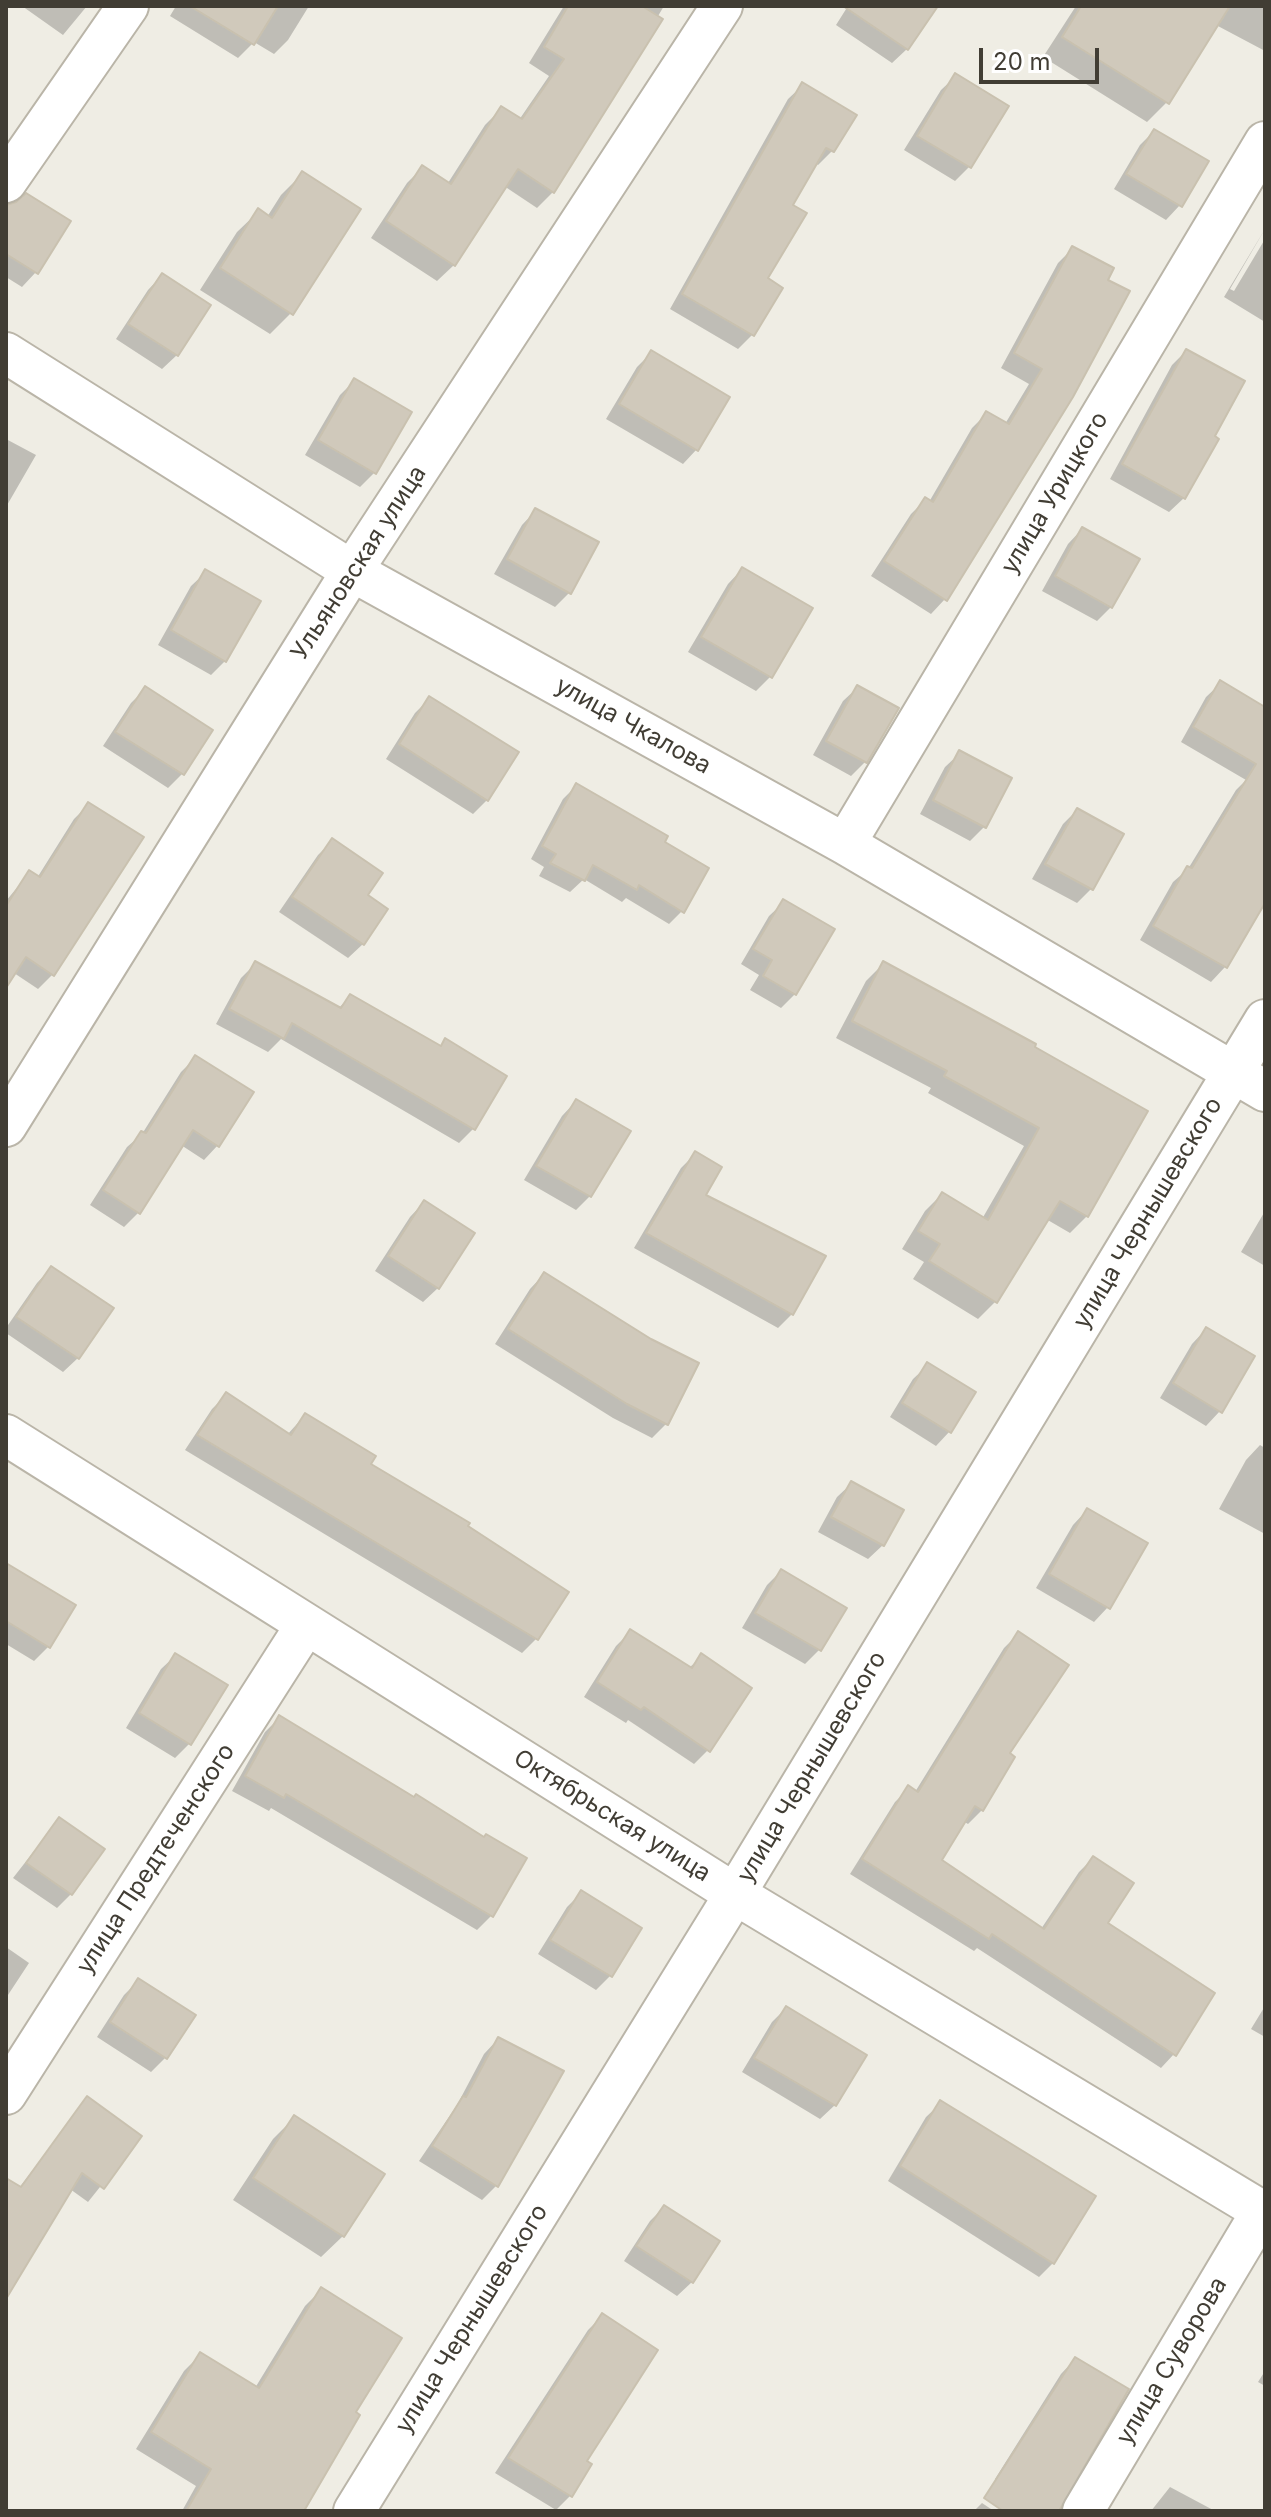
<!DOCTYPE html>
<meta charset="utf-8">
<style>
body{margin:0}
#map{position:relative;width:1271px;height:2517px;overflow:hidden;background:#efede4;font-family:Inter,sans-serif}
canvas{display:block}
.frame{position:absolute;inset:0;border:8px solid #413d34;pointer-events:none}
.scale{position:absolute;left:979px;top:48px;width:120px;height:36px;box-sizing:border-box;border:4px solid #413d34;border-top:0;padding-left:10px;font-size:24px;line-height:28px;white-space:nowrap;color:#413d34;-webkit-text-stroke:6px #fff;paint-order:stroke}
</style>
<div id="map">
<canvas width="1271" height="2517"></canvas>
<div class="frame"></div>
<div class="scale">20 m</div>
</div>
<script>
const ctx = document.querySelector('canvas').getContext('2d');
ctx.lineJoin = 'round';
function fillPath(path, color) { ctx.fillStyle = color; ctx.fill(path, 'evenodd'); }
const toPath = rows => new Path2D(rows.map(r => 'M' + r).join(''));
function strokePath(path, color, width, dash) { ctx.strokeStyle = color; ctx.lineWidth = width; ctx.lineCap = dash ? 'butt' : 'round'; ctx.setLineDash(dash || []); ctx.stroke(path); }
function drawText(font, color, halo, rows, align = 'center') {
  ctx.font = font + ' Inter,sans-serif'; ctx.lineWidth = 7; ctx.setLineDash([]); ctx.textBaseline = 'middle'; ctx.strokeStyle = halo; ctx.fillStyle = color; for (const [text, x, y, turn = 0] of rows) {
    ctx.save(); ctx.translate(x, y); ctx.rotate((+turn || 0) * Math.PI / 180); ctx.textAlign = isNaN(turn) ? turn : align; if (halo) ctx.strokeText(text, 0, 0); ctx.fillText(text, 0, 0); ctx.restore();
  }
}
const shadow = toPath([
 [22,6,87,6,63,35],
 [176,6,309,6,288,40,274,54,254,42,238,58,170,16],
 [564,6,664,6,553,192,537,208,504,186,454,265,437,281,371,238,407,183,423,167,448,183,485,125,501,109,519,120,549,76,529,63],
 [848,6,935,6,907,49,892,63,836,25],
 [1076,6,1265,6,1265,51,1216,25,1167,102,1147,122,1043,57],
 [956,76,1006,107,969,167,955,181,904,150,941,90],
 [803,85,832,151,818,165,815,163,790,205,765,279,752,335,738,349,670,309,788,99],
 [1154,131,1180,205,1166,220,1114,189,1140,145],
 [302,174,291,313,270,334,200,290,237,232,259,211,267,217,281,195],
 [6,206,36,272,22,287,6,277],
 [1265,229,1230,289,1234,291,1265,239,1265,322,1224,297],
 [1072,249,1111,269,945,599,931,614,871,576,911,514,925,500,929,502,972,428,987,413,1005,424,1029,384,1001,368,1058,263],
 [162,275,177,355,162,369,116,339,148,290],
 [1186,351,1184,498,1169,512,1110,479,1172,365],
 [651,353,697,449,683,464,606,419,637,367],
 [354,381,374,473,360,487,305,455,340,395],
 [6,439,36,455,6,507],
 [536,510,569,593,555,607,494,574,522,525],
 [1082,529,1111,607,1097,621,1042,591,1068,544],
 [742,569,770,677,756,691,688,652,728,584],
 [206,572,225,661,211,675,158,645,191,586],
 [1221,683,1265,709,1265,892,1259,909,1225,967,1211,982,1140,940,1173,882,1188,869,1236,790,1246,780,1181,742,1206,697],
 [858,687,865,762,851,776,813,755,843,701],
 [145,689,210,731,182,774,168,788,103,746,131,703],
 [429,699,487,800,473,814,386,759,415,713],
 [960,753,1009,779,984,827,970,841,920,814,945,767],
 [576,786,662,843,682,911,669,924,626,898,622,902,584,879,570,892,539,876,544,867,531,859,563,799],
 [88,805,53,974,38,989,14,973,6,985,6,901,29,873,37,878,74,819],
 [1077,810,1121,835,1091,889,1077,903,1032,879,1063,824],
 [332,841,365,896,363,944,348,958,279,912,318,855],
 [784,902,795,994,781,1008,750,990,759,975,741,964,769,916],
 [255,964,338,1009,350,996,439,1047,446,1041,473,1129,459,1143,281,1039,268,1052,216,1024,241,978],
 [883,964,1032,1048,1087,1216,1070,1233,1046,1219,995,1302,978,1319,913,1279,924,1262,902,1249,925,1211,942,1194,982,1219,1024,1146,928,1093,931,1088,836,1038,866,981],
 [195,1058,218,1145,204,1160,181,1145,138,1213,124,1227,90,1205,127,1147,142,1134,181,1072],
 [576,1101,590,1196,576,1210,524,1180,562,1116],
 [695,1154,703,1196,792,1314,778,1328,634,1248,681,1168],
 [424,1202,438,1288,423,1302,375,1271,410,1217],
 [1265,1211,1265,1266,1241,1252],
 [51,1268,78,1358,63,1372,6,1333,6,1328,37,1283],
 [544,1274,650,1341,696,1364,666,1424,652,1438,613,1418,495,1344,530,1289],
 [1206,1329,1220,1411,1206,1426,1160,1398,1192,1344],
 [928,1365,950,1431,936,1446,890,1417,913,1379],
 [226,1395,287,1435,305,1415,368,1464,466,1527,536,1639,522,1653,185,1450,212,1409],
 [1260,1445,1265,1448,1265,1534,1219,1509,1246,1460],
 [852,1483,883,1545,868,1559,818,1532,837,1497],
 [1087,1510,1108,1607,1094,1622,1036,1588,1073,1525],
 [6,1565,48,1647,34,1661,6,1644],
 [781,1571,844,1609,819,1650,805,1664,742,1628,767,1585],
 [631,1631,689,1668,702,1656,708,1750,694,1764,628,1720,626,1723,584,1697,616,1646],
 [1018,1634,1007,1754,982,1810,968,1824,963,1821,939,1860,1041,1929,1079,1872,1093,1858,1105,1923,1174,2054,1161,2068,977,1948,974,1951,850,1874,895,1802,909,1788,915,1792,1004,1648],
 [176,1655,190,1743,175,1758,126,1728,161,1669],
 [279,1718,491,1916,477,1930,271,1808,269,1811,232,1791,265,1732],
 [59,1819,71,1894,57,1908,13,1878],
 [581,1893,610,1976,596,1990,538,1954,567,1907],
 [6,1947,29,1963,6,1998],
 [139,1980,193,2016,165,2058,151,2072,97,2037,124,1995],
 [1265,2006,1265,2037,1251,2029],
 [786,2008,835,2105,820,2119,742,2072,772,2022],
 [498,2039,562,2072,496,2186,482,2200,419,2161,457,2105,484,2054],
 [87,2099,140,2137,88,2202,70,2189,6,2295,6,2187,19,2188],
 [941,2103,1053,2263,1039,2277,888,2181,926,2117],
 [294,2118,343,2236,321,2257,233,2200,273,2139],
 [664,2207,692,2282,677,2296,624,2261,650,2221],
 [321,2290,297,2511,182,2511,196,2486,136,2449,184,2371,200,2355,255,2388,305,2306],
 [602,2316,584,2462,589,2465,570,2496,556,2510,495,2473,588,2330],
 [1075,2359,1050,2508,995,2479,1061,2374],
 [1265,2371,1265,2386,1258,2382],
 [1170,2487,1215,2511,1151,2511],
 [982,2503,994,2511,974,2511]
]);
const building = toPath([
 [190,6,278,6,254,45,190,6],
 [568,6,642,6,663,19,554,193,518,169,455,266,386,221,422,165,451,184,501,106,522,119,564,59,544,47,568,6],
 [843,6,938,6,908,50,843,6],
 [1081,6,1230,6,1169,104,1062,37,1081,6],
 [955,73,1009,106,971,168,917,136,955,73],
 [802,82,857,115,834,152,826,148,793,205,807,213,768,278,783,288,754,336,682,294,802,82],
 [1154,129,1209,161,1182,207,1126,174,1154,129],
 [302,171,361,209,293,315,220,268,258,208,272,218,302,171],
 [26,193,71,221,38,274,6,254,6,205,16,202,26,193],
 [1072,246,1114,268,1108,280,1130,291,1073,397,947,601,884,561,925,497,933,502,986,411,1009,424,1042,369,1014,353,1072,246],
 [162,273,211,305,178,356,128,324,162,273],
 [1186,349,1245,381,1215,436,1219,439,1185,499,1122,464,1186,349],
 [651,350,730,397,698,451,619,404,651,350],
 [354,378,412,412,376,474,318,440,354,378],
 [535,508,599,542,571,594,507,559,535,508],
 [1082,527,1140,559,1112,608,1055,576,1082,527],
 [742,567,813,608,772,678,701,637,742,567],
 [205,569,261,601,226,662,171,630,205,569],
 [1220,680,1265,707,1265,903,1227,968,1153,926,1187,866,1192,868,1256,764,1193,727,1220,680],
 [857,685,899,708,867,763,826,741,857,685],
 [145,686,213,730,184,775,115,732,145,686],
 [429,696,519,752,488,801,399,744,429,696],
 [959,750,1012,778,986,828,933,800,959,750],
 [576,783,668,836,665,842,709,868,684,913,639,885,637,890,593,865,585,881,550,863,556,854,542,846,576,783],
 [88,802,144,837,54,976,26,957,6,988,6,906,29,870,40,877,88,802],
 [1077,808,1124,834,1093,890,1045,864,1077,808],
 [332,838,383,873,368,895,388,909,364,945,292,897,332,838],
 [783,899,835,929,796,995,763,976,772,960,753,949,783,899],
 [255,961,341,1008,350,994,441,1046,445,1038,507,1076,475,1130,292,1023,284,1039,229,1009,255,961],
 [883,961,1036,1044,1035,1047,1148,1111,1088,1217,1060,1201,997,1303,929,1261,940,1244,918,1231,942,1192,988,1220,1039,1128,944,1076,947,1071,852,1021,883,961],
 [195,1055,254,1092,219,1147,193,1130,140,1214,103,1190,141,1131,146,1133,195,1055],
 [576,1099,631,1131,591,1197,536,1166,576,1099],
 [695,1151,722,1167,706,1195,826,1256,793,1315,646,1233,695,1151],
 [424,1200,475,1233,439,1289,388,1256,424,1200],
 [51,1266,114,1308,79,1359,16,1317,51,1266],
 [544,1272,651,1339,699,1363,668,1425,627,1404,508,1329,544,1272],
 [1206,1327,1255,1356,1222,1413,1173,1383,1206,1327],
 [927,1362,976,1392,951,1433,902,1403,927,1362],
 [226,1392,291,1435,305,1413,376,1456,371,1464,470,1523,468,1526,569,1592,538,1640,197,1435,226,1392],
 [851,1481,904,1510,884,1546,831,1517,851,1481],
 [1087,1508,1148,1543,1110,1609,1049,1574,1087,1508],
 [6,1563,76,1605,50,1648,6,1621,6,1563],
 [781,1569,847,1608,821,1651,755,1613,781,1569],
 [630,1629,692,1668,701,1653,752,1688,710,1752,644,1707,641,1710,597,1682,630,1629],
 [1018,1631,1069,1665,1010,1753,1015,1757,983,1811,975,1806,942,1860,1044,1929,1093,1856,1134,1883,1108,1923,1215,1993,1176,2056,992,1934,989,1939,862,1859,908,1785,918,1792,1018,1631],
 [175,1653,228,1685,191,1745,139,1713,175,1653],
 [279,1715,414,1797,416,1794,484,1837,486,1834,527,1858,493,1917,286,1794,284,1798,245,1776,279,1715],
 [59,1817,105,1849,72,1895,26,1863,59,1817],
 [581,1890,642,1928,612,1977,550,1940,581,1890],
 [138,1978,196,2015,167,2059,110,2022,138,1978],
 [786,2006,867,2055,836,2106,754,2058,786,2006],
 [498,2037,564,2071,498,2187,432,2146,463,2096,466,2097,498,2037],
 [87,2096,142,2136,104,2189,82,2173,6,2299,6,2178,21,2187,87,2096],
 [940,2100,1096,2196,1054,2264,900,2166,940,2100],
 [294,2115,385,2174,344,2237,253,2178,294,2115],
 [664,2205,720,2241,693,2283,636,2246,664,2205],
 [321,2287,402,2338,356,2412,360,2415,304,2511,186,2511,211,2469,151,2432,200,2352,259,2388,321,2287],
 [602,2313,658,2350,587,2461,592,2464,572,2497,508,2458,602,2313],
 [1075,2357,1129,2389,1059,2511,1003,2511,984,2498,1075,2357]
]);
const minor = toPath([
 [6,182,128,6],
 [6,353,352,571,845,844,1265,1091],
 [845,844,1265,142],
 [6,1126,352,571,722,6],
 [6,1435,735,1894,1265,2213],
 [6,2094,306,1625],
 [354,2511,735,1894,1265,1020],
 [1083,2511,1262,2211]
]);
const streetNames = [
 ["улица Урицкого",1055,493,-59],
 ["Ульяновская улица",359,563,-57],
 ["улица Чкалова",633,726,29],
 ["улица Чернышевского",1148,1213,-59],
 ["улица Чернышевского",812,1767,-59],
 ["Октябрьская улица",612,1816,32],
 ["улица Предтеченского",156,1859,-57],
 ["улица Чернышевского",472,2319,-58],
 ["улица Суворова",1172,2361,-59]
];
fillPath(shadow, '#0003');
fillPath(building, '#d0c9bb');
strokePath(building, '#c9c1af', 2);
strokePath(minor, '#bab5a8', 44);
strokePath(minor, '#fff', 40);
drawText('24px', '#413d34', '#fff', streetNames);
</script>
